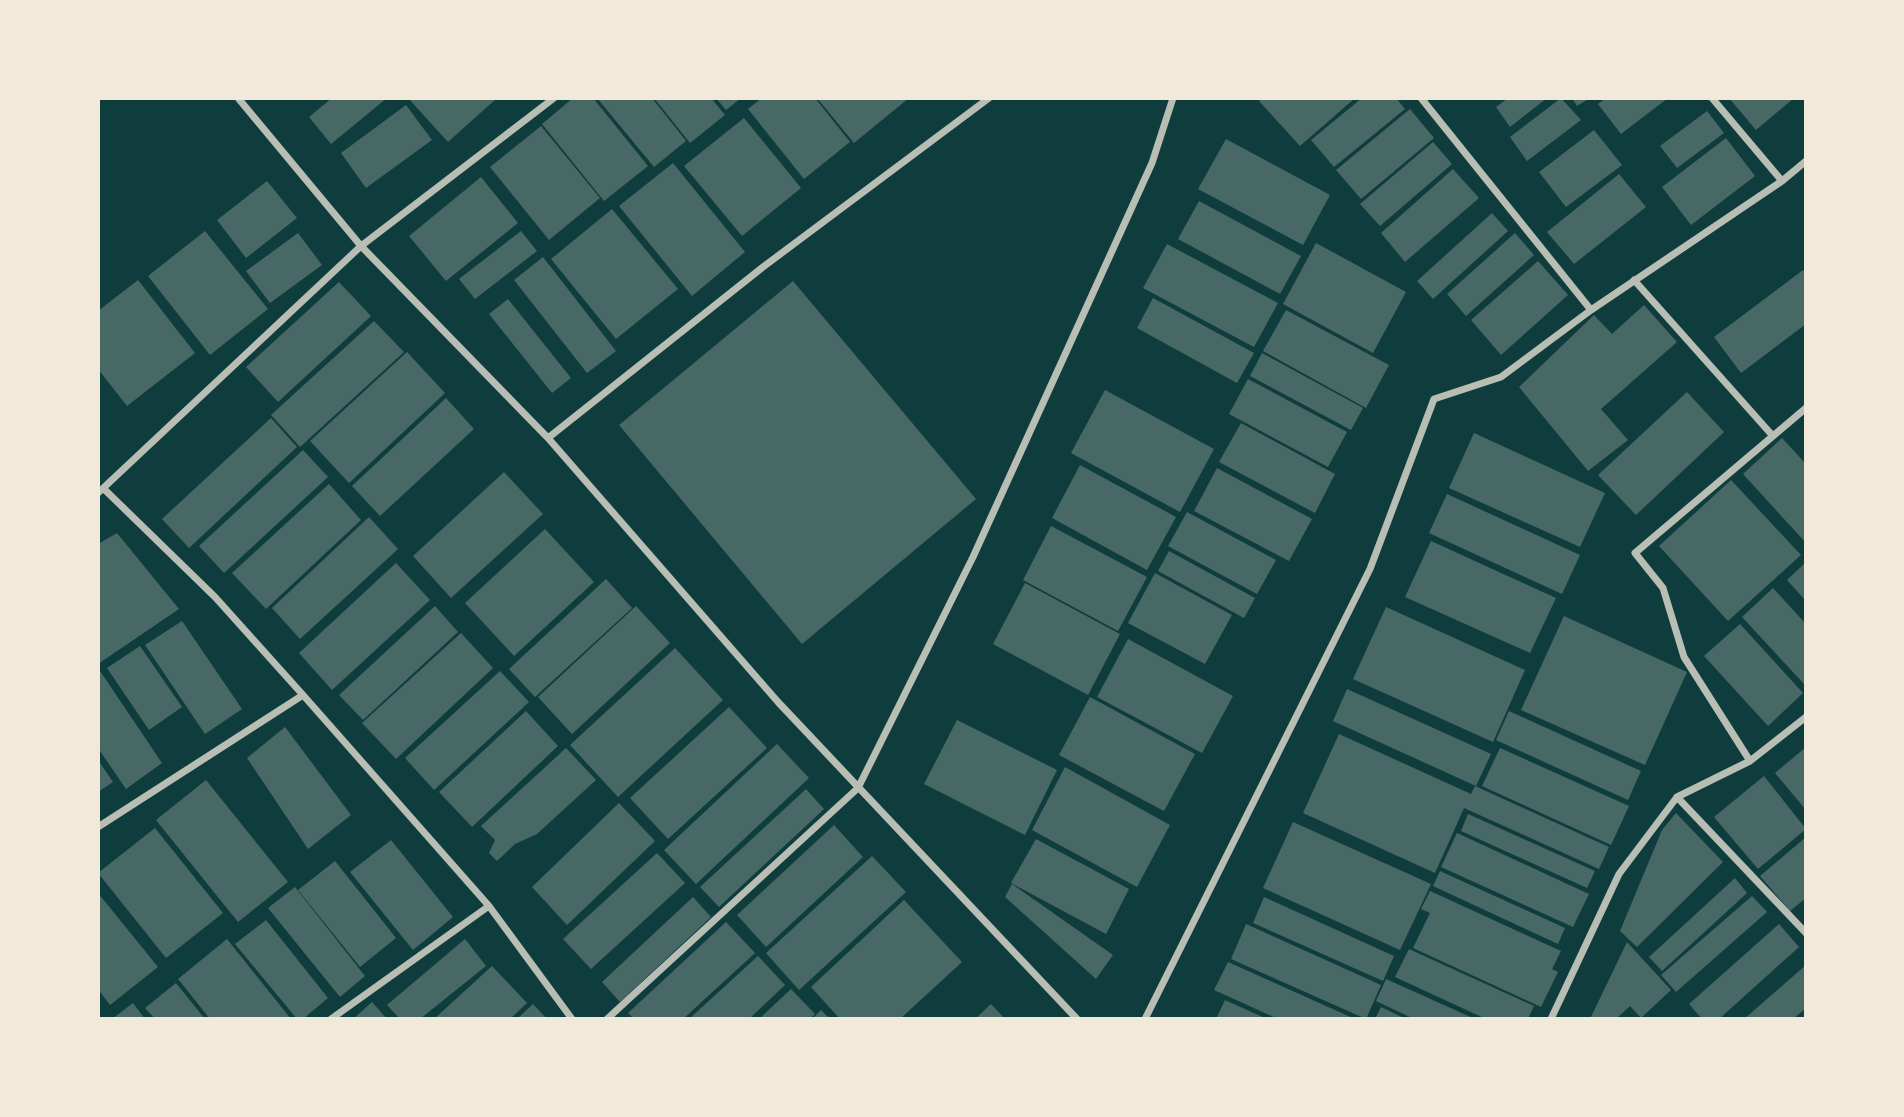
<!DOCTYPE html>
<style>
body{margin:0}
#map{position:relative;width:1904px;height:1117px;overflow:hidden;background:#0f3d3e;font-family:Arial,sans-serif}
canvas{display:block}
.frame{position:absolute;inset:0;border:100px solid #f1e9da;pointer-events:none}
</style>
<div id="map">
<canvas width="1904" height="1117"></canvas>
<div class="frame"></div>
</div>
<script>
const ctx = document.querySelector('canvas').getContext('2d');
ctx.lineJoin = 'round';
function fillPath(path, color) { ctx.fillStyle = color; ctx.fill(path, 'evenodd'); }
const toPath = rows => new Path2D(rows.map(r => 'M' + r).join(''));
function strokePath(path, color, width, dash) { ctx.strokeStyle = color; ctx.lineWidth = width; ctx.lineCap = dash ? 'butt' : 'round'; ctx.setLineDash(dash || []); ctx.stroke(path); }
const building = toPath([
 [332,98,387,98,331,144,309,117],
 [408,98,497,98,448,142],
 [573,98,593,98,648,166,604,201,542,124],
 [597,98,652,98,686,141,654,167],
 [654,98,711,98,725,115,690,143],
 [716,98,741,98,726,110],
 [762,98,815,98,850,142,804,179,748,109],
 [817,98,909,98,854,143],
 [1263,98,1355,98,1300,146,1259,101],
 [1362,98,1396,98,1405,109,1334,167,1311,140],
 [1508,98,1547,98,1510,127,1496,107],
 [1561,98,1581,120,1527,161,1510,137],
 [1572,98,1590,98,1577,106],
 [1606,98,1668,98,1621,134,1598,104],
 [1729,98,1794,98,1756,130],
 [406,105,432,140,366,188,341,153],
 [1410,109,1434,138,1361,199,1336,170],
 [1707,111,1724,133,1677,168,1660,146],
 [744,118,801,188,742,236,684,166],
 [541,126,600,198,549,240,490,167],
 [1594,130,1622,165,1566,207,1539,172],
 [1726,138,1755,176,1691,225,1662,187],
 [1226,139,1330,195,1303,245,1198,189],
 [1433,142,1452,164,1380,226,1360,204],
 [673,163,745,252,692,296,619,206],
 [1453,169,1479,198,1405,262,1381,233],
 [1619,174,1646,207,1574,264,1547,232],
 [481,177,518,223,446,281,409,236],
 [267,181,297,218,246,258,217,220],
 [1199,201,1301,256,1280,294,1178,239],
 [612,209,678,289,616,339,551,259],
 [1492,213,1508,231,1433,299,1417,281],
 [205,231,268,309,210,355,148,276],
 [521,231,537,251,475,299,459,279],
 [298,233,322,265,270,303,246,271],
 [1515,233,1534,255,1466,316,1447,294],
 [1316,243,1406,292,1373,353,1283,304],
 [1167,244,1278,303,1254,347,1143,288],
 [543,257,616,351,587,373,514,280],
 [1538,261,1568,295,1501,355,1471,320],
 [1803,270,1806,275,1806,324,1741,373,1714,337],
 [138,280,195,353,127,406,98,369,98,311],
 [793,281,976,499,802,644,619,425],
 [339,282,371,316,278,402,246,367],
 [1153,298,1254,353,1237,383,1137,328],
 [508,299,571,378,552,393,489,314],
 [1644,305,1677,342,1601,409,1628,440,1588,471,1519,387,1594,315,1612,334],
 [1286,310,1389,365,1366,408,1263,351],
 [374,321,404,352,300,447,271,415],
 [407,352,445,393,349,483,310,441],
 [1262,353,1363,408,1351,430,1250,376],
 [1248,379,1347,432,1328,467,1229,414],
 [1105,390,1214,449,1180,512,1071,453],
 [1687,392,1724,432,1636,515,1598,475],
 [446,398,474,429,380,516,352,486],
 [271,418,297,447,189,548,162,519],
 [1241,423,1335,474,1315,513,1219,462],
 [1474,433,1605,493,1580,547,1449,488],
 [1782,438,1806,464,1806,543,1743,474],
 [303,450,328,477,224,573,199,546],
 [1080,465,1176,517,1147,570,1052,518],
 [1217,468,1312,519,1289,561,1194,511],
 [504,472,543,514,451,598,413,556],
 [1731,480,1801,555,1728,621,1659,546],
 [329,484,361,520,266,609,232,573],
 [1447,494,1580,555,1562,594,1429,533],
 [1187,512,1276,560,1257,594,1168,546],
 [369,517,398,549,300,639,272,608],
 [1051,526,1147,577,1118,631,1023,580],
 [545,529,594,582,514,656,465,603],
 [117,533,179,609,98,664,98,544],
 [1431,541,1556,598,1530,653,1405,597],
 [1169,551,1255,598,1244,618,1158,571],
 [1806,562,1806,601,1787,580],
 [396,563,430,600,332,690,299,653],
 [1155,573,1232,615,1205,664,1128,623],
 [606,579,632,608,535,697,509,669],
 [1025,583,1120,634,1088,695,993,644],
 [1773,588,1806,624,1804,684,1742,617],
 [435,606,458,632,363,720,339,695],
 [636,606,670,643,572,734,538,697],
 [1386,607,1525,670,1493,742,1353,679],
 [1564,616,1687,672,1645,765,1521,710],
 [182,621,242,709,205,734,145,645],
 [1740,624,1803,693,1768,726,1704,656],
 [461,633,493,668,396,759,362,723],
 [1128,639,1233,696,1202,753,1097,697],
 [140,646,182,707,149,730,107,668],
 [675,648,723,700,618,797,570,745],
 [98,668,162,763,126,789,98,748],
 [500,671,529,702,434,790,405,758],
 [1347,689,1491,754,1476,786,1333,721],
 [1090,697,1195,754,1164,811,1059,755],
 [729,707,767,748,668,839,630,798],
 [526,711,558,746,472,827,439,792],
 [1509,711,1641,771,1628,800,1496,740],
 [957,720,1057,770,1025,835,924,784],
 [285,727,351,815,308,849,247,758],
 [1339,734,1471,794,1475,786,1609,847,1599,869,1464,808,1435,873,1303,813],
 [777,744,809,778,696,884,664,850],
 [1806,747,1806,810,1775,773],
 [566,748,596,780,537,834,515,844,497,861,489,853,495,840,481,826],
 [1500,748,1629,806,1611,845,1482,786],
 [98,760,113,782,98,792],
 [1065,767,1170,825,1137,887,1032,830],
 [1764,776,1806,829,1758,869,1714,817],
 [206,780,288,882,238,922,156,820],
 [806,789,824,809,719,907,700,887],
 [619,803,655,841,567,925,532,887],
 [1676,813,1723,862,1637,947,1620,931,1662,830],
 [1468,814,1595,871,1587,888,1461,831],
 [1293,822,1431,884,1400,950,1263,888],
 [834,825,863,857,766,947,737,915],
 [155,828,223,913,166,958,98,873],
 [1457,833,1589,894,1573,927,1441,867],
 [1806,837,1806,898,1790,911,1760,876],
 [1036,839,1129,889,1106,934,1011,883],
 [391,840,453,917,413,950,350,872],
 [657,853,685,883,591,969,563,939],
 [872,856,906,892,799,990,766,953],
 [335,861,396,938,360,967,298,890],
 [1440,871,1565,928,1558,944,1433,886],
 [1735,878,1747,893,1662,971,1649,957],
 [1012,884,1113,955,1096,979,1005,897],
 [295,887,365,976,340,997,268,908],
 [1430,891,1561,951,1552,969,1558,972,1541,1007,1413,948,1430,913,1421,909],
 [98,893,158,967,110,1005,98,989],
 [1752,896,1767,912,1676,992,1661,975],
 [693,897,711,917,620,1002,602,982],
 [1264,897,1394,956,1383,981,1253,923],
 [904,900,962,962,900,1019,840,1019,811,987],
 [266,920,328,998,303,1019,297,1019,235,944],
 [726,922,755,953,683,1019,634,1019,628,1013],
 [1246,924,1381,985,1366,1019,1231,959],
 [1779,924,1799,947,1719,1019,1702,1019,1689,1004],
 [227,939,291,1019,210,1019,178,979],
 [465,939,486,966,420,1019,400,1019,387,1005],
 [1627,942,1671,990,1641,1018,1630,1006,1616,1019,1590,1019],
 [1409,949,1534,1006,1528,1019,1486,1019,1395,977],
 [758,956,785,985,749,1019,689,1019],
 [1228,962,1355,1019,1278,1019,1214,990],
 [1806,965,1806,1008,1793,1019,1744,1019],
 [492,966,527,1003,510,1019,434,1019],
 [1386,979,1475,1019,1414,1019,1376,1001],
 [176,983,205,1019,155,1019,145,1008],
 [791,989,815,1014,810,1019,759,1019],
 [1225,1000,1267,1019,1216,1019],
 [372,1002,387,1019,353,1019],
 [133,1003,145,1019,112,1019],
 [533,1004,547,1019,517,1019],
 [991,1004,1005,1019,975,1019],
 [1381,1007,1406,1019,1375,1019],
 [821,1010,830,1019,812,1019]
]);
const minor = toPath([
 [238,98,361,246,548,438,778,702,1077,1019],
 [1421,98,1591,310],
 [1712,98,1782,181],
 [1634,280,1772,435],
 [548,438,763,267,989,98],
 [104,489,215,597,303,695,489,906,572,1019],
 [98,493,361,246,554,98],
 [1750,761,1684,657,1663,588,1635,553,1806,408],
 [1677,797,1750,761,1806,717],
 [98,827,303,695],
 [331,1019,489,906],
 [607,1019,858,788,973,557,1152,163,1173,98],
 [1145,1019,1370,569,1434,399,1501,377,1591,310,1782,181,1806,161],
 [1551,1019,1619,874,1677,797,1806,933]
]);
fillPath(building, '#486865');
strokePath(minor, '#b8beb3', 7);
</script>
